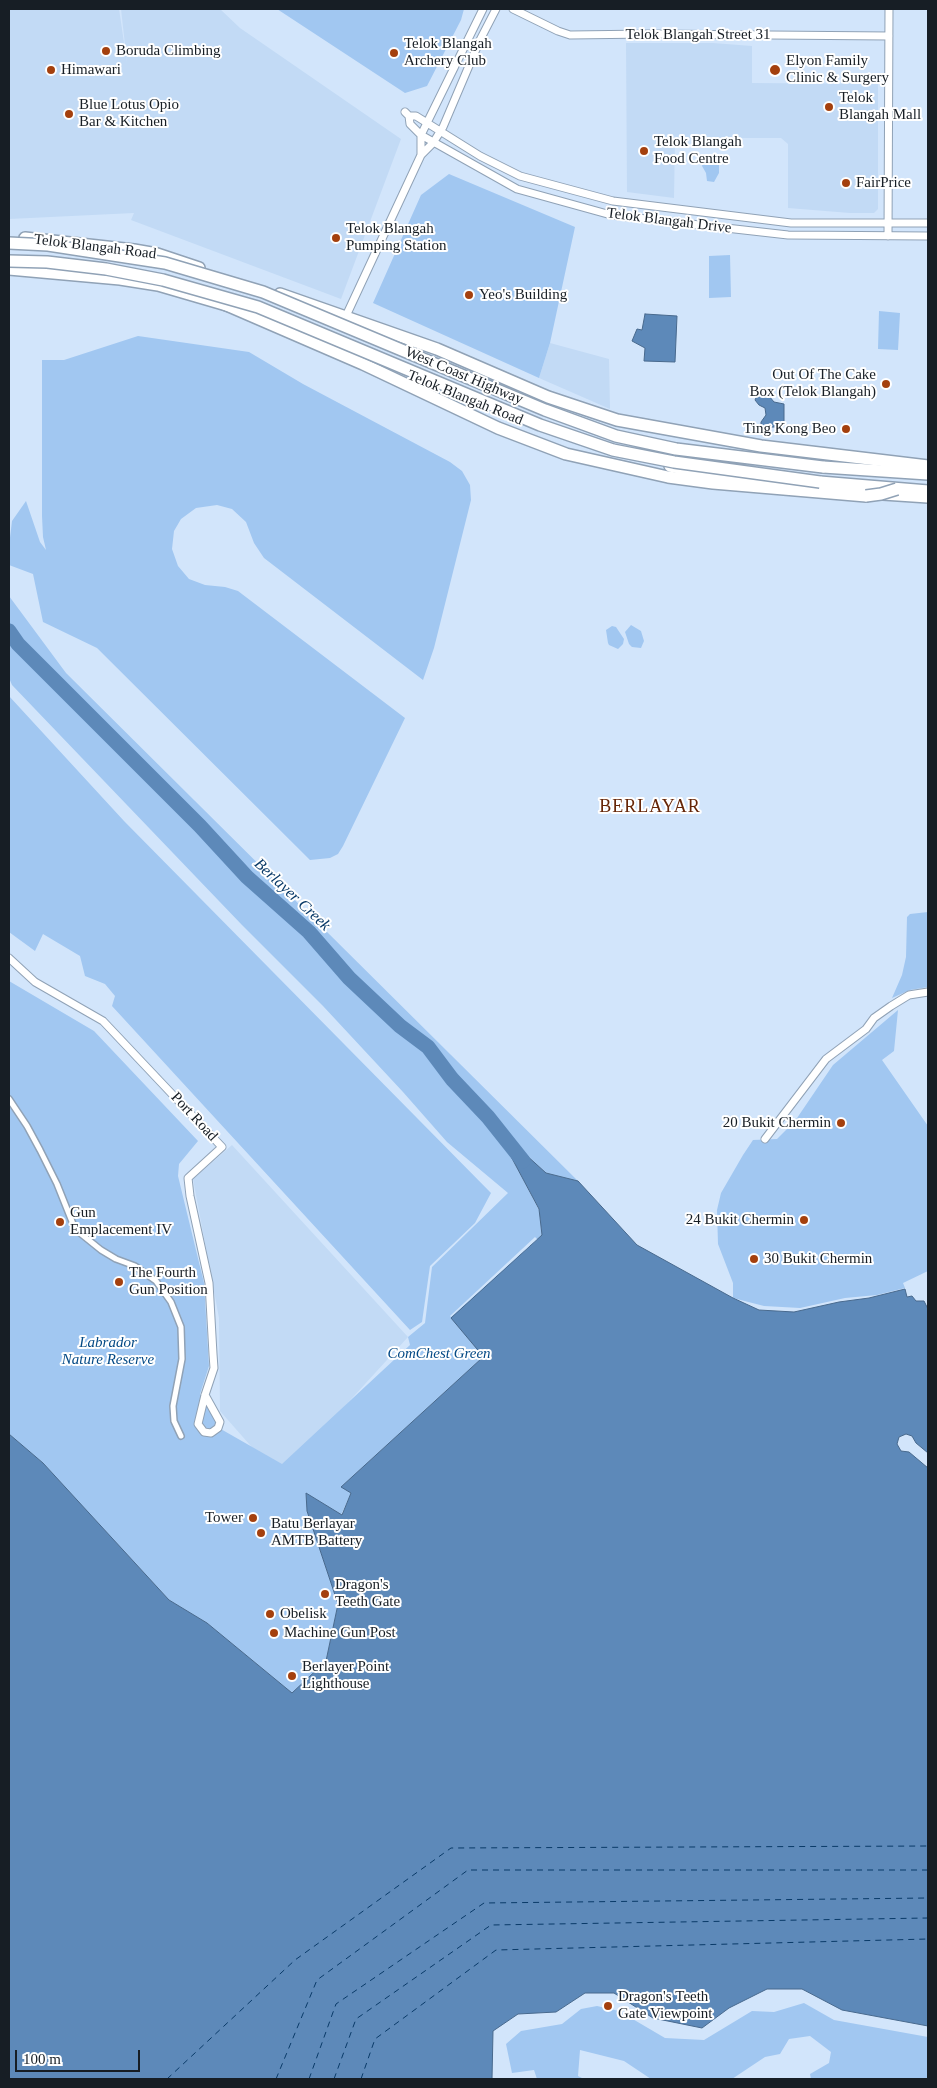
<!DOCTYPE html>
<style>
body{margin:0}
#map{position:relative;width:937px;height:2088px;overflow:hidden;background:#d2e5fb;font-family:"Times New Roman",serif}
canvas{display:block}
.frame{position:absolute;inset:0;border:10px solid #171e25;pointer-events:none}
.scale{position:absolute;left:15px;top:2050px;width:125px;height:22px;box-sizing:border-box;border:2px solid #171e25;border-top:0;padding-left:6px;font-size:15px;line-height:18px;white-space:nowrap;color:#171e25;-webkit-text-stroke:4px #fff;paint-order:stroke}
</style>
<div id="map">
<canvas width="937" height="2088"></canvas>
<div class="frame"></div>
<div class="scale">100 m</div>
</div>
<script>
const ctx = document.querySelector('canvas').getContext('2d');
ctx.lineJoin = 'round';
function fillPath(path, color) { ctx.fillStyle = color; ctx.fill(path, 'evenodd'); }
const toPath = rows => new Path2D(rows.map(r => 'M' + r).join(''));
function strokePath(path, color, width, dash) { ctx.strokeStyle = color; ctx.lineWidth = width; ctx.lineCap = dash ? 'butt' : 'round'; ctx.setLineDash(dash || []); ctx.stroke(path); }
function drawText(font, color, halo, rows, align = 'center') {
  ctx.font = font + ' "Times New Roman",serif'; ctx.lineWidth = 4; ctx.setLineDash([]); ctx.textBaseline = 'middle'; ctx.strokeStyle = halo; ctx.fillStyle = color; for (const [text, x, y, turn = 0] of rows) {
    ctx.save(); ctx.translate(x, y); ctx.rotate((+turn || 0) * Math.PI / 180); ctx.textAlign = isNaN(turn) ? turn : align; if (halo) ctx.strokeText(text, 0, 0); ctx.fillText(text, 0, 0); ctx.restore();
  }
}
const built = toPath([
 [9,9,119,9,127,63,121,9,220,9,240,28,401,139,341,299,131,220,134,213,9,219],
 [626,43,713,43,752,46,752,83,878,84,878,209,874,213,850,213,788,208,788,144,781,138,675,138,674,198,627,192],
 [550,343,609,359,610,409,539,378],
 [232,1145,408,1337,279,1478,220,1411,219,1318,193,1179]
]);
const green = toPath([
 [277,9,464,9,461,20,427,86,405,93],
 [709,157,715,157,719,161,719,173,714,182,707,181,706,173,702,166,704,160],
 [449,174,575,227,550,343,539,378,373,303,421,195],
 [730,255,731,297,709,298,709,256],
 [879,311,900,313,898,350,878,349],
 [138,336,249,352,303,384,450,462,462,471,470,485,471,500,434,648,423,680,264,558,254,543,246,522,232,509,217,505,196,508,181,519,174,531,172,549,178,566,189,579,205,585,225,587,238,591,405,718,343,846,338,854,330,858,310,860,97,648,43,622,33,574,9,565,9,546,12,521,26,501,40,542,46,550,43,537,42,516,42,360,64,360],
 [9,596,66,673,578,1181,546,1173,514,1144,507,1149,539,1210,542,1235,525,1250,482,1358,342,1486,351,1493,341,1515,306,1493,307,1511,338,1604,326,1661,292,1693,207,1623,169,1600,43,1463,9,1434,9,981,94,1031,198,1141,179,1164,178,1176,204,1283,209,1366,200,1394,214,1413,219,1428,282,1464,410,1345,408,1337,425,1323,432,1267,508,1193,447,1142,403,1092,323,1006,242,925,12,685,9,678],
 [631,625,641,631,644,641,641,648,632,647,629,644,625,632],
 [612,626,616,627,624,639,623,644,618,649,609,645,608,643,606,630],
 [9,696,124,821,491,1193,475,1223,430,1266,422,1322,410,1330,112,1006,115,996,105,984,85,976,80,956,43,934,35,951,9,932],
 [928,912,928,987,910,990,892,998,902,975,906,957,907,917,910,914],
 [898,1010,894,1051,882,1060,928,1126,928,1271,903,1283,905,1288,877,1295,845,1298,800,1308,764,1306,733,1298,733,1283,718,1244,717,1210,721,1193,743,1155,753,1140,777,1139,795,1121,833,1065],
 [804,2003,834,2020,928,2037,928,2079,811,2079,810,2074,829,2063,831,2052,810,2036,789,2039,780,2054,765,2057,732,2079,651,2079,624,2061,580,2050,578,2076,584,2079,537,2079,534,2070,512,2073,506,2044,521,2031,562,2024,581,2009,597,2006,619,2011,665,2038,704,2040,752,2011,774,2012]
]);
const water = toPath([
 [645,314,677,316,675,362,644,361,645,348,632,341,637,329,642,330,645,314],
 [759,391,768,392,769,396,774,402,784,404,784,424,777,427,761,427,761,422,766,415,765,408,759,405,755,400,759,391],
 [514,1144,546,1173,578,1181,637,1245,733,1298,759,1310,794,1312,839,1302,869,1298,905,1289,907,1297,912,1296,916,1301,924,1301,928,1309,928,1453,916,1443,912,1436,906,1434,899,1437,897,1444,901,1451,909,1452,928,1468,928,2026,842,2010,802,1989,767,1989,729,2008,702,2028,653,2018,614,1993,585,1993,556,2012,518,2014,493,2031,492,2079,9,2079,9,1434,43,1463,169,1600,207,1623,292,1693,326,1661,338,1604,307,1511,306,1493,342,1515,351,1493,341,1487,482,1358,482,1355,451,1318,542,1235,539,1209,507,1149,514,1144]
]);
const pier = toPath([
 [535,1237,537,1239,451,1317,450,1316]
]);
const river = toPath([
 [9,631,18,644,200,826,247,877,309,932,349,978,400,1026,428,1047,452,1079,488,1117,523,1161]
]);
const ferry = toPath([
 [167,2079,295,1960,451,1848,928,1846],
 [276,2079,317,1980,468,1870,928,1870],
 [309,2079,336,2004,484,1903,928,1898],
 [334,2079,356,2019,491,1925,928,1918],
 [361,2079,375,2039,496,1950,928,1939]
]);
const pedestrian = toPath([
 [9,1099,27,1126,40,1150,57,1184,75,1229,101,1250,116,1259,135,1266,156,1281,171,1302,181,1327,182,1359,173,1406,174,1421,181,1436]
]);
const minor = toPath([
 [513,9,558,31,570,35,650,34,889,36],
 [405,112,409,116,410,124,421,135,517,189,611,215,788,235,928,236],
 [409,116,416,116,480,156,520,176,613,201,791,223,928,223],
 [421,155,421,135,483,9],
 [888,236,889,9],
 [346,316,421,155,433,143,443,127,480,40,496,9],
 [9,958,35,982,103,1021,222,1147,188,1178,190,1196,209,1283,213,1354,214,1368,205,1395,198,1424,204,1432,211,1433,218,1428,220,1422,205,1395],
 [765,1139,826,1059,866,1029,874,1018,891,1006,909,995,928,992]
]);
const primary = toPath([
 [25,238,134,250,157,254,199,268],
 [9,269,120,279,158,285,230,306],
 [280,294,437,349,548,397,617,420,761,446,928,466],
 [322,341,359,355],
 [670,466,712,475,785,484],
 [883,494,928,497]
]);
const trunk = toPath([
 [222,303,363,364,498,428,566,454,668,477,713,483,866,496],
 [823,467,928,474],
 [820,482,928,491]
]);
const trunkBridge = toPath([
 [9,243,48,245,165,263,263,292,545,410,616,436,676,449,823,467],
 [9,261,47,262,106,269,163,280,258,307,540,425,613,450,674,462,820,482],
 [866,496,881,494,897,489]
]);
const markers = [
 [106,51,5,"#a4400e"],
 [394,53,5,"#a4400e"],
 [51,70,5,"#a4400e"],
 [775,70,6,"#a4400e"],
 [829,107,5,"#a4400e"],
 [69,114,5,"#a4400e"],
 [644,151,5,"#a4400e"],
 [846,183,5,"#a4400e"],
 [336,238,5,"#a4400e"],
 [469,295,5,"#a4400e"],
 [886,384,5,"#a4400e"],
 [846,429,5,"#a4400e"],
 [841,1123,5,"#a4400e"],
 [804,1220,5,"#a4400e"],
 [60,1222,5,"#a4400e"],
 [754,1259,5,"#a4400e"],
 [119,1282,5,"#a4400e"],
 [253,1518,5,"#a4400e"],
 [261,1533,5,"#a4400e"],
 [325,1594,5,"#a4400e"],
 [270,1614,5,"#a4400e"],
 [274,1633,5,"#a4400e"],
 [292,1676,5,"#a4400e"],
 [608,2006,5,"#a4400e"]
];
const streetNames = [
 ["Telok Blangah Street 31",698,35],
 ["Telok Blangah Drive",669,221,7],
 ["Telok Blangah Road",95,247,7],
 ["West Coast Highway",464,376,23],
 ["Telok Blangah Road",465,398,22],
 ["Port Road",194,1117,47]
];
const poiNames = [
 ["Telok Blangah",404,44],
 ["Archery Club",404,61],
 ["Boruda Climbing",116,51],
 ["Elyon Family",786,61],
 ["Clinic & Surgery",786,78],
 ["Himawari",61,70],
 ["Telok",839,98],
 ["Blangah Mall",839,115],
 ["Blue Lotus Opio",79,105],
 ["Bar & Kitchen",79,122],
 ["Telok Blangah",654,142],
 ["Food Centre",654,159],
 ["FairPrice",856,183],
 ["Telok Blangah",346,229],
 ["Pumping Station",346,246],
 ["Yeo's Building",479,295],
 ["Out Of The Cake",876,375,"right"],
 ["Box (Telok Blangah)",876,392,"right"],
 ["Ting Kong Beo",836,429,"right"],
 ["20 Bukit Chermin",831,1123,"right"],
 ["Gun",70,1213],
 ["Emplacement IV",70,1230],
 ["24 Bukit Chermin",794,1220,"right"],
 ["30 Bukit Chermin",764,1259],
 ["The Fourth",129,1273],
 ["Gun Position",129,1290],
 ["Tower",243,1518,"right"],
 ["Batu Berlayar",271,1524],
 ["AMTB Battery",271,1541],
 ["Dragon's",335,1585],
 ["Teeth Gate",335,1602],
 ["Obelisk",280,1614],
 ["Machine Gun Post",284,1633],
 ["Berlayer Point",302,1667],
 ["Lighthouse",302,1684],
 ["Dragon's Teeth",618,1997],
 ["Gate Viewpoint",618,2014]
];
const parkNames = [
 ["Labrador",108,1343],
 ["Nature Reserve",108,1360],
 ["ComChest Green",439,1354]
];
const waterNames = [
 ["Berlayer Creek",292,895,43]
];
const quarterNames = [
 ["BERLAYAR",650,807]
];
fillPath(built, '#c2daf5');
fillPath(green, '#a1c7f1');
fillPath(water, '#5d89b9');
strokePath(water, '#48698d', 1);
fillPath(pier, '#d2e5fb');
strokePath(river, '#5d89b9', 15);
strokePath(ferry, '#093a68', 1, [6, 5]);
strokePath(pedestrian, '#90a2b6', 8);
strokePath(minor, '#90a2b6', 9);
strokePath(primary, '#90a2b6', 14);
strokePath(trunk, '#90a2b6', 14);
strokePath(pedestrian, '#fff', 5);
strokePath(minor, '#fff', 7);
strokePath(primary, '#fff', 11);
strokePath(trunk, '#fff', 11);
strokePath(trunkBridge, '#90a2b6', 14, []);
strokePath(trunkBridge, '#fff', 11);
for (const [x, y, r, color] of markers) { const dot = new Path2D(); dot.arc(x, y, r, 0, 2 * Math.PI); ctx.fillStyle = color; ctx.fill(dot); strokePath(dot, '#fff', 2); }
drawText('15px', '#171e25', '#fff', streetNames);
drawText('15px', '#171e25', '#fff', poiNames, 'left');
drawText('italic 15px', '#034985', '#fff', parkNames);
drawText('italic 16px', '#093a68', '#fff', waterNames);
ctx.letterSpacing = '1px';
drawText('18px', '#652507', '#fff', quarterNames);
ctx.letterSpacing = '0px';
</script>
